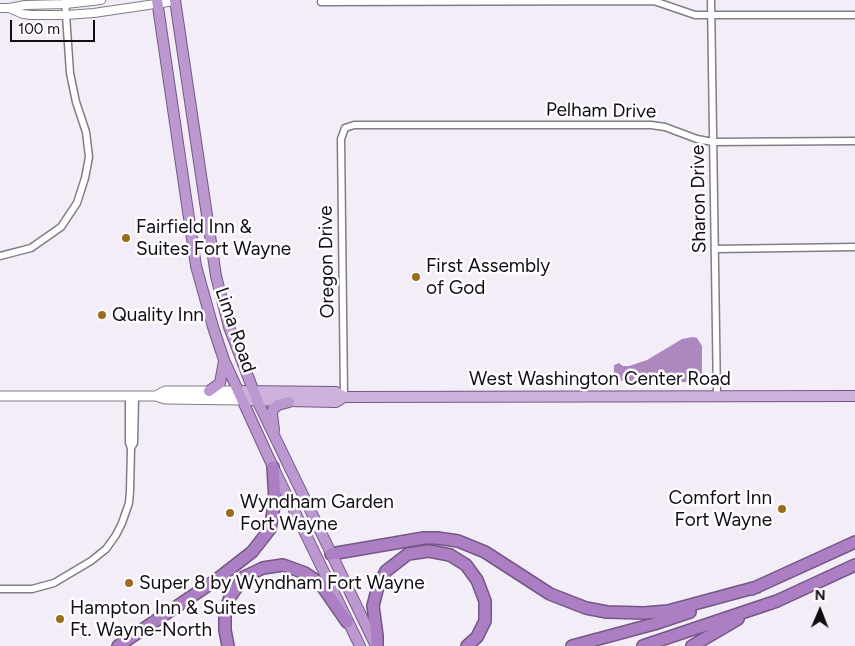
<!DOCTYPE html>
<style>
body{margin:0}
#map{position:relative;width:855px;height:646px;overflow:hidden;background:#f3edf7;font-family:Figtree,sans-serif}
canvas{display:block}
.north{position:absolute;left:795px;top:586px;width:50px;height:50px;-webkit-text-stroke:4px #fefcfe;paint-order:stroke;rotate:1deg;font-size:14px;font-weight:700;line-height:20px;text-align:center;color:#100e12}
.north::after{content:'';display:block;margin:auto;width:18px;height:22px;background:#100e12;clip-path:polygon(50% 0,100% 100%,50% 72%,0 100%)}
.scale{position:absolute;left:10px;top:20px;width:85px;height:22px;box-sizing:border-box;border:2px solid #100e12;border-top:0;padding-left:6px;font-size:15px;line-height:18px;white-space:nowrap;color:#100e12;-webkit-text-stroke:4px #fefcfe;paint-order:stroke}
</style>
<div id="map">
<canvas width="855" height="646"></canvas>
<div class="north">N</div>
<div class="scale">100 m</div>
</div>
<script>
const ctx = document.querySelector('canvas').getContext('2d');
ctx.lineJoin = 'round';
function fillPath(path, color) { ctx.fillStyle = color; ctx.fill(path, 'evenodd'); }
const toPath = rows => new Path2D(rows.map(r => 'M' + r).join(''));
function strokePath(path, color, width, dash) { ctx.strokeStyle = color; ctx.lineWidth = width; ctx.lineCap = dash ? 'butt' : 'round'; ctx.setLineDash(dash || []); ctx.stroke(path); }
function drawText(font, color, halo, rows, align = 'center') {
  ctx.font = font + ' Figtree,sans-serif'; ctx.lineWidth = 5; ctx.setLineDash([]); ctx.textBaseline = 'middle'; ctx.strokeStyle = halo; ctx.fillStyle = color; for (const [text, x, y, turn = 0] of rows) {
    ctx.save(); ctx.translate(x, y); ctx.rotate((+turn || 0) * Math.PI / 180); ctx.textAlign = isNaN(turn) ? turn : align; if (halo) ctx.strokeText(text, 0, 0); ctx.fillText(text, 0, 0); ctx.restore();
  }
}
const water = toPath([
 [693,337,697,338,702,346,702,375,700,380,695,382,625,382,616,379,614,375,614,365,619,363,623,366,629,366,647,360,682,339]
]);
const minor = toPath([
 [711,0,717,397],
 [321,2,654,1,695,15,855,15],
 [715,249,855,247],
 [0,256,31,248,61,227,77,203,85,178,89,157,86,132,76,102,70,73,65,0],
 [344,397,341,139,345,128,354,125,651,125,665,127,697,139,713,142,855,141],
 [131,448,134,443,135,396],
 [0,589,32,589,54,583,91,561,106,549,116,535,122,523,129,503,130,491,131,448,129,443,129,396]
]);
const tertiary = toPath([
 [0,8,9,8,25,5,66,4,101,0],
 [9,8,23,14,31,15,66,15,94,13,175,1]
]);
const secondary = toPath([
 [0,396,156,396,165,399,242,400],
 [156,396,165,391,238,391]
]);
const primary = toPath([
 [238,391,336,392,344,397],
 [242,400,336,402,344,397,855,396]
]);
const trunk = toPath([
 [157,0,196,266,213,327,224,360,273,467,360,646],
 [175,0,216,276,229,327,257,400,376,646],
 [209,391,220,383,224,361],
 [274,430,272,414,273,409,278,405,289,402]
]);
const motorway = toPath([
 [331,554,424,538,437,538,458,541,485,552,550,594,586,608,607,612,644,613,668,611,757,587],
 [752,589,855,542],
 [118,646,216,580,252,552,270,529,275,500,273,467],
 [228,646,225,630,225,613,230,597,244,577,263,568,283,565,305,573,320,583,347,622],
 [377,646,377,636,373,606,378,586,386,571,408,554,429,551,450,555,466,565,477,580,485,601,485,621,477,637,467,646],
 [572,646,654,624,690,612],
 [643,646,777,601,855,565],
 [692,646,738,619]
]);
const markers = [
 [126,238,5,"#9c6c1e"],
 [416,277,5,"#9c6c1e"],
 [102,315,5,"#9c6c1e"],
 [782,509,5,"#9c6c1e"],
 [230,513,5,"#9c6c1e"],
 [129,583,5,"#9c6c1e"],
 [60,619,5,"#9c6c1e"]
];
const streetNames = [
 ["Pelham Drive",601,111,1],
 ["Sharon Drive",699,199,-91],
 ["Oregon Drive",327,262,-91],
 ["Lima Road",235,330,71],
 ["West Washington Center Road",600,379]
];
const poiNames = [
 ["Fairfield Inn &",136,227],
 ["Suites Fort Wayne",136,249],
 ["First Assembly",426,266],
 ["of God",426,288],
 ["Quality Inn",112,315],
 ["Comfort Inn",772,498,"right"],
 ["Fort Wayne",772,520,"right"],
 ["Wyndham Garden",240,502],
 ["Fort Wayne",240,524],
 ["Super 8 by Wyndham Fort Wayne",139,583],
 ["Hampton Inn & Suites",70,608],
 ["Ft. Wayne-North",70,630]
];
fillPath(water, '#ac88bf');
strokePath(minor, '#827c85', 9);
strokePath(tertiary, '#827c85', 10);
strokePath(secondary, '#827c85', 11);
strokePath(primary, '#755786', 12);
strokePath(trunk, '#755786', 12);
strokePath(motorway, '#755786', 14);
strokePath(minor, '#fff', 6);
strokePath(tertiary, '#fff', 8);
strokePath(secondary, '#fff', 9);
strokePath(primary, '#cdb2dc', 10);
strokePath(trunk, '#bc98d0', 10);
strokePath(motorway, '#ac7fc4', 11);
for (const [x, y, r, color] of markers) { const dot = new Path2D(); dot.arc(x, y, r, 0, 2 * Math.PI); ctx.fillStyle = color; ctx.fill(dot); strokePath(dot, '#fefcfe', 2); }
drawText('19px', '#100e12', '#fefcfe', streetNames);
drawText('19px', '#100e12', '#fefcfe', poiNames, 'left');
</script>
